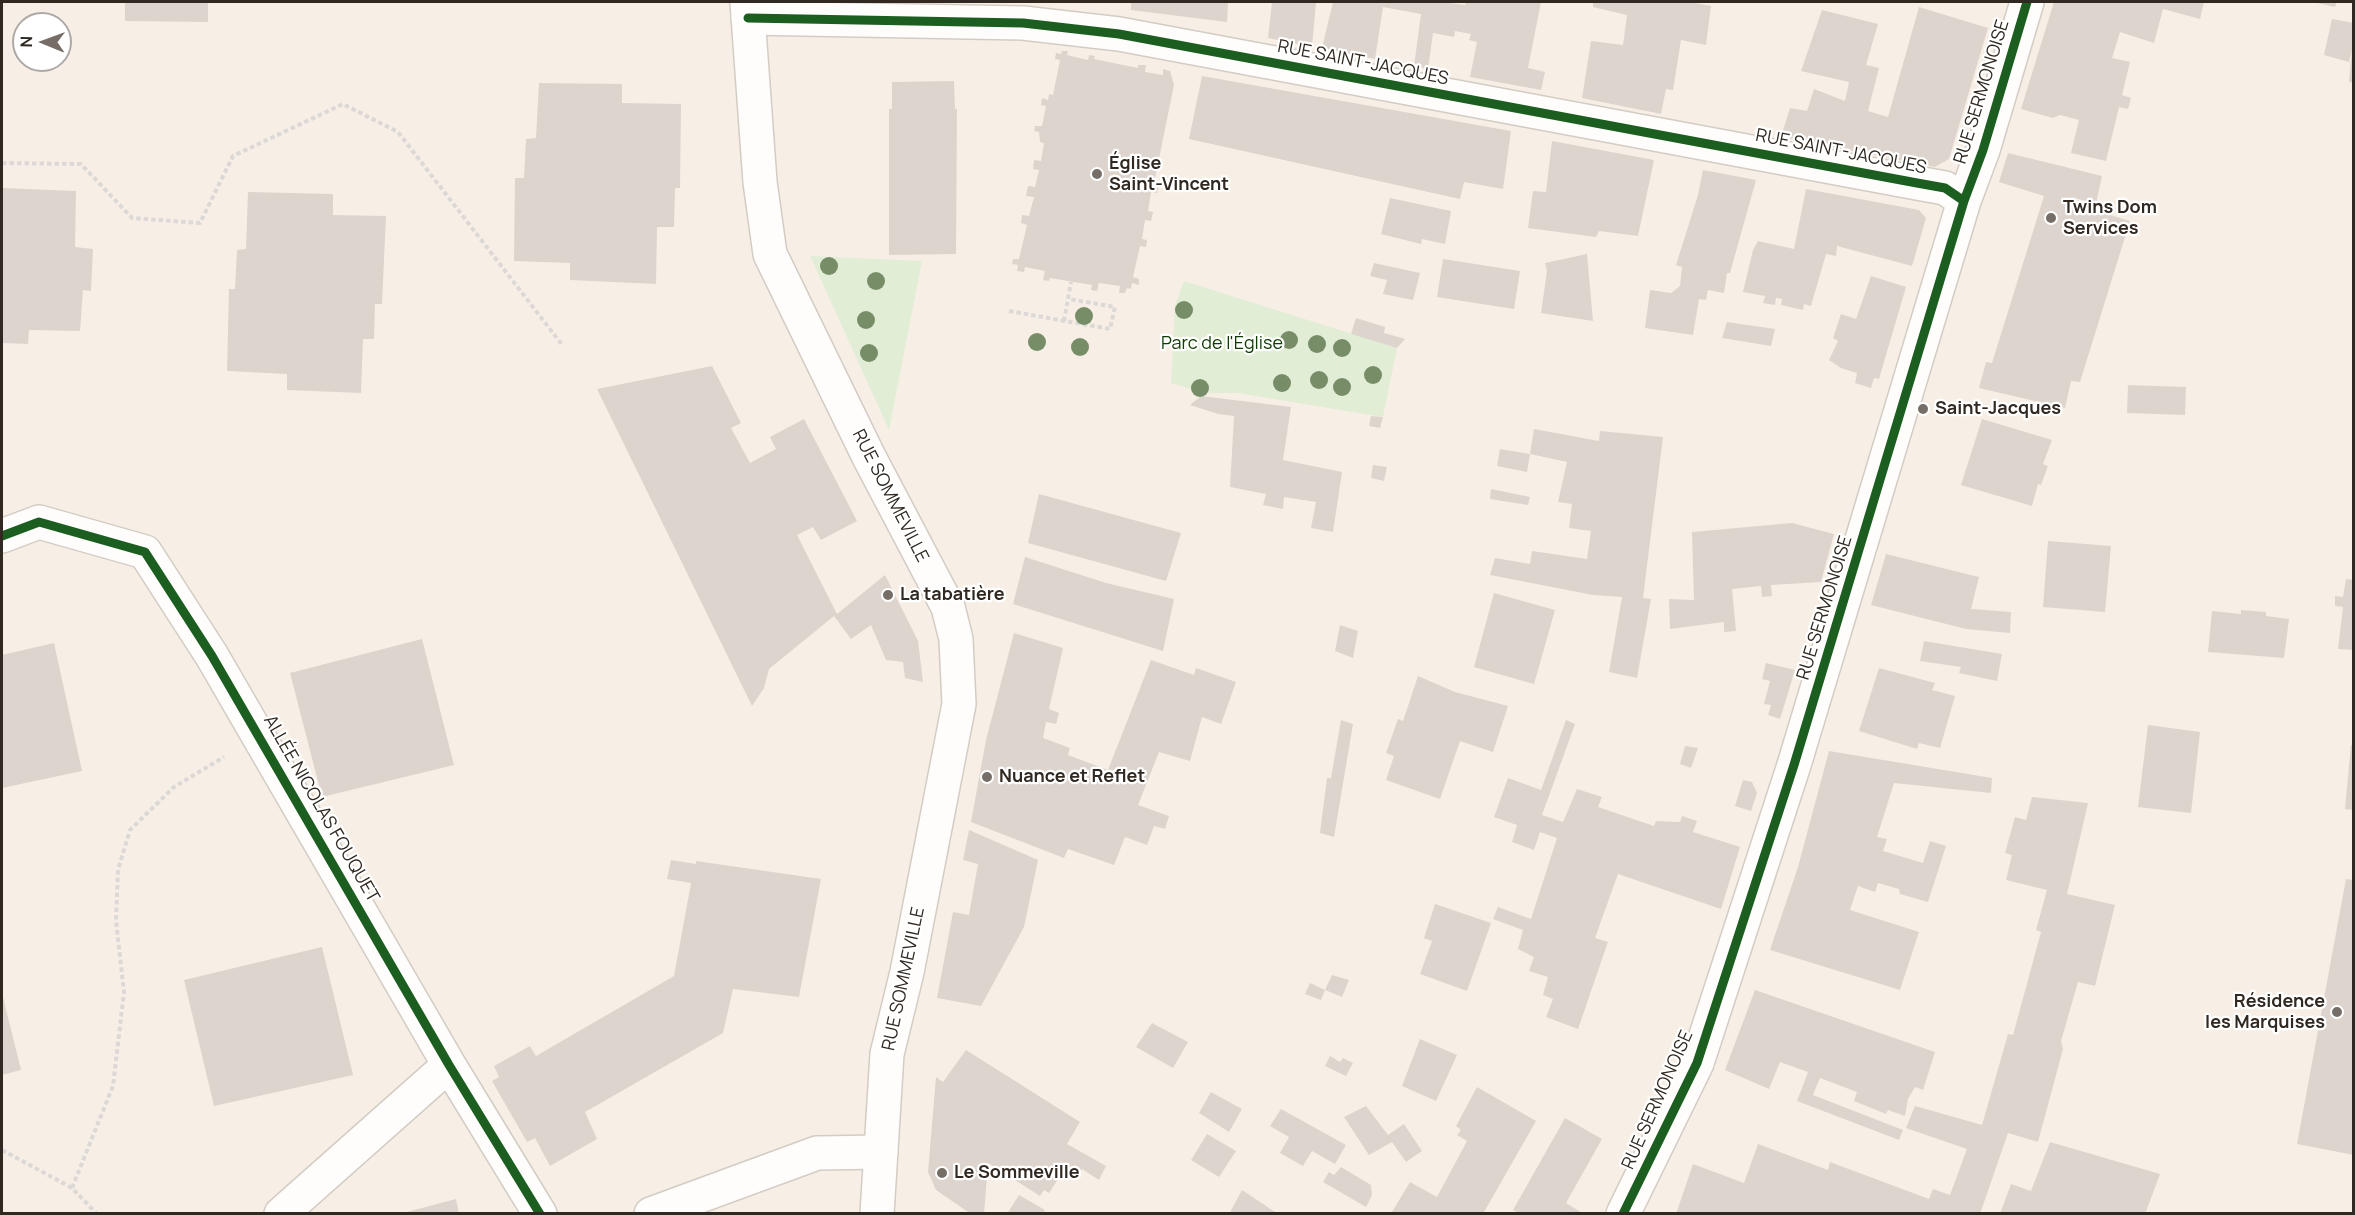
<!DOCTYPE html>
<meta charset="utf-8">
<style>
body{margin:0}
#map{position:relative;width:2355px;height:1215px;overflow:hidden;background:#f7efe6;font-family:Manrope,sans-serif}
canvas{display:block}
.frame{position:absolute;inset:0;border:3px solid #312921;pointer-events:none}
.north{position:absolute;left:12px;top:12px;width:60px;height:60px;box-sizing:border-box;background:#fff;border:2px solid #ada9a6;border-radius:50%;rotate:271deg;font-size:16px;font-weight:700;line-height:24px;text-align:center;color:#312921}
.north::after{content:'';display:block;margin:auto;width:21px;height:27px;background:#766e66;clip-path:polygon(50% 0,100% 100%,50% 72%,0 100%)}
</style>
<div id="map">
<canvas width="2355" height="1215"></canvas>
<div class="frame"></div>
<div class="north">N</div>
</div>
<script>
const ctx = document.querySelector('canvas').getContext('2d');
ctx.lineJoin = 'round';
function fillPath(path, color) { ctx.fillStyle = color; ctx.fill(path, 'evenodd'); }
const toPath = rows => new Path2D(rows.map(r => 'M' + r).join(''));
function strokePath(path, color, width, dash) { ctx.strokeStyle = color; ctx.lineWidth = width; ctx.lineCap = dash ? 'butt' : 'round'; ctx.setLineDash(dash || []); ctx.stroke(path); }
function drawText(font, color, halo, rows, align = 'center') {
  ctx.font = font + ' Manrope,sans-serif'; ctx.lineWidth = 4.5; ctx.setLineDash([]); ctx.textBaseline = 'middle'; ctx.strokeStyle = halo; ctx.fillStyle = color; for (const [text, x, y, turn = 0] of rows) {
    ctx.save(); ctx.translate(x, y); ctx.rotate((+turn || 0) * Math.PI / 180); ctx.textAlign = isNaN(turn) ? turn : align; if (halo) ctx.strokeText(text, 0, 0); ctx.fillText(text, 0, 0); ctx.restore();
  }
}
const green = toPath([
 [810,256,922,261,889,430],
 [1184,281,1397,348,1383,417,1238,393,1203,393,1171,383,1175,305]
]);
const building = toPath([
 [125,2,208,2,208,22,125,21],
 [1131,2,1228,2,1227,22,1131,10],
 [1272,2,1316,2,1312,47,1268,38],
 [1333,2,1442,2,1465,5,1466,2,1541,2,1528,68,1545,72,1541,90,1470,77,1477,42,1469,40,1471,34,1455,31,1454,37,1433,33,1428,69,1414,66,1421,14,1383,7,1375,59,1322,48],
 [1593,2,1690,2,1711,6,1706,45,1681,40,1673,90,1666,89,1661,114,1582,98,1591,41,1623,45,1627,15,1593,7],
 [2054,2,2204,2,2200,19,2163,9,2154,43,2120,32,2112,58,2130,62,2122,95,2131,98,2128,109,2119,107,2106,161,2071,153,2079,120,2060,115,2053,118,2021,109],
 [2313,2,2337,2,2335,7],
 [1919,7,1988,28,1949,159,1935,167,1781,137,1790,108,1807,111,1814,89,1845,101,1849,82,1801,71,1822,10,1878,24,1866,65,1879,68,1868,111,1888,117],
 [2332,19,2354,23,2354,41,2349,62,2324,55],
 [2352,49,2354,49,2354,83,2349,82],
 [1062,51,1068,51,1067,55,1088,60,1089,55,1095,56,1094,59,1138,68,1138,65,1146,65,1145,72,1163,75,1163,69,1170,71,1174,85,1155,178,1154,184,1159,185,1157,193,1151,192,1148,211,1153,212,1151,221,1145,220,1142,239,1147,240,1146,247,1140,246,1133,277,1139,279,1139,285,1132,283,1131,289,1127,288,1125,293,1119,293,1120,286,1099,283,1097,291,1091,290,1092,285,1050,278,1049,281,1043,280,1045,271,1025,267,1024,272,1017,271,1018,265,1012,264,1013,259,1019,259,1027,225,1021,223,1022,215,1029,216,1034,197,1026,196,1028,186,1035,187,1039,170,1033,169,1034,160,1041,161,1044,143,1040,142,1039,132,1034,131,1035,126,1042,126,1046,106,1041,105,1042,98,1048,100,1049,94,1053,95,1060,60,1055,59,1056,53,1061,54],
 [1202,76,1511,131,1503,189,1464,182,1460,199,1189,139],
 [954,81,955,109,957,109,956,254,889,255,889,109,892,109,892,82],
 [539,83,622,84,622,103,681,104,680,188,675,188,674,227,657,227,656,284,570,280,570,263,514,261,515,178,524,178,526,139,536,138],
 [1552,141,1654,160,1638,236,1599,231,1596,237,1528,228,1533,191,1546,192],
 [2008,153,2102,176,2096,204,2075,198,2073,204,2130,221,2080,382,2071,381,2065,408,1979,388,1986,362,1992,363,2044,196,1999,182],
 [1703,170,1756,180,1730,273,1727,273,1724,293,1708,290,1706,300,1699,299,1693,335,1645,328,1650,290,1671,293,1680,286,1682,267,1676,265,1698,195],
 [2,188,76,191,75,247,93,249,91,291,83,290,80,331,29,330,28,344,2,343],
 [1806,189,1919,210,1926,218,1912,266,1837,246,1836,256,1826,254,1811,306,1804,304,1803,310,1781,305,1782,299,1776,298,1775,305,1763,303,1765,296,1743,292,1753,250,1758,241,1794,249],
 [248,192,333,194,333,215,386,216,382,304,375,304,374,339,363,339,361,393,287,390,287,374,227,371,229,289,235,289,237,250,246,249],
 [1390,198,1451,211,1445,244,1422,239,1421,244,1381,234],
 [1587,254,1593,321,1541,313,1547,271,1545,263],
 [1443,259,1520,271,1514,309,1437,297],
 [1374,263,1420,273,1413,300,1383,294,1387,280,1370,276],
 [1871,276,1906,287,1879,379,1874,378,1871,388,1855,383,1857,373,1841,368,1829,360,1838,341,1833,338,1841,314,1856,319],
 [1356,318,1385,327,1384,333,1405,339,1397,348,1351,334],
 [1727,322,1775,329,1771,346,1722,338],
 [712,366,741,423,731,428,750,463,776,449,770,437,804,419,857,521,821,540,813,527,797,535,837,614,885,575,918,641,923,682,905,678,903,662,886,660,871,625,851,639,834,616,769,669,764,688,752,706,597,389],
 [2128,385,2186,387,2185,415,2127,413],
 [1201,396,1291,407,1283,460,1342,472,1333,532,1311,528,1316,502,1284,497,1283,509,1263,505,1266,494,1230,487,1234,416,1218,414,1190,405],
 [1371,416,1383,417,1380,428,1369,426],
 [1982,419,2052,440,2043,464,2048,466,2041,485,2038,484,2032,506,1961,485],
 [1534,429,1599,441,1600,431,1663,437,1643,598,1651,599,1637,678,1609,672,1622,597,1593,595,1490,575,1495,558,1530,564,1532,551,1587,559,1591,531,1569,528,1572,504,1558,502,1567,462,1530,454],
 [1500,449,1530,454,1527,472,1497,466],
 [1373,465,1387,467,1384,481,1371,478],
 [1491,489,1530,497,1528,505,1490,499],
 [1039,494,1181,533,1166,581,1028,543],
 [1792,523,1834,534,1821,582,1771,585,1772,596,1762,597,1761,586,1732,589,1736,631,1724,632,1724,622,1670,629,1669,599,1694,600,1692,532],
 [2048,541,2111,546,2105,612,2043,607],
 [1886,554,1979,577,1971,609,2011,612,2010,633,1966,629,1871,605],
 [1025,557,1106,583,1174,599,1163,651,1013,604],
 [2346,579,2354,580,2354,650,2338,649,2343,607,2335,606,2335,596,2343,597],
 [1494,593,1555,610,1534,684,1474,667],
 [2241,610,2266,612,2266,616,2289,619,2284,658,2208,652,2212,611,2241,614],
 [1340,625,1358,631,1353,658,1335,651],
 [1014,633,1063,648,1049,709,1059,713,1056,724,1046,722,1043,738,1070,748,1068,755,1108,770,1151,660,1194,675,1196,668,1236,682,1221,724,1202,717,1190,761,1159,752,1138,805,1169,816,1165,829,1154,826,1147,845,1125,837,1114,865,1068,849,1064,858,971,822,986,740],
 [422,639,454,765,322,797,290,673],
 [1924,641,2002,654,1997,681,1959,673,1961,667,1920,661],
 [54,643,82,771,2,788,2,655],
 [1766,663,1795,670,1780,719,1768,715,1771,705,1764,704,1770,681,1762,679],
 [1879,668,1935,683,1932,690,1955,696,1940,748,1919,743,1917,749,1859,731],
 [1418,676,1455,692,1508,706,1493,752,1460,741,1440,799,1386,780,1394,756,1386,753,1398,719,1403,721],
 [1341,720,1353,724,1334,837,1320,833,1327,778,1331,778],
 [1566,720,1575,724,1542,815,1563,822,1577,789,1602,797,1598,807,1654,826,1656,821,1680,822,1682,816,1697,821,1693,832,1740,847,1721,909,1618,874,1595,938,1608,942,1578,1029,1546,1017,1553,999,1543,995,1548,977,1529,971,1534,957,1518,949,1523,930,1493,919,1498,907,1531,919,1557,838,1540,832,1534,850,1512,842,1517,825,1494,817,1508,778,1541,790],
 [2148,725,2200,732,2191,813,2138,807],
 [2351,745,2354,746,2354,810,2345,809],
 [1685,746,1698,748,1691,768,1680,764],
 [1829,751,1992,778,1991,793,1894,783,1877,837,1887,839,1883,851,1923,863,1930,841,1946,846,1928,902,1900,894,1899,889,1878,883,1875,892,1858,886,1850,910,1919,932,1900,990,1770,950,1798,867],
 [1743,780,1752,782,1757,793,1751,811,1735,806],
 [2032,797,2088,803,2067,894,2115,905,2095,986,2078,982,2061,1041,2063,1049,2038,1142,2008,1133,1980,1214,1676,1214,1693,1164,1744,1183,1758,1144,1828,1170,1830,1162,1929,1199,1933,1189,1950,1195,1967,1149,1906,1128,1915,1106,1982,1125,2008,1034,2013,1035,2041,932,2036,930,2047,890,2006,880,2012,855,2005,853,2015,817,2026,820],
 [969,830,1038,860,1024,927,981,1006,937,998,953,912,969,915,978,864,963,860],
 [671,860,696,864,696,861,821,879,799,997,733,989,723,1033,585,1112,597,1139,550,1166,535,1138,527,1142,492,1081,499,1077,494,1066,530,1046,536,1056,674,976,691,883,667,879],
 [2346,879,2354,880,2354,1155,2297,1144],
 [1435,904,1491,923,1467,991,1420,974,1432,941,1424,938],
 [322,947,353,1075,214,1106,184,980],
 [1332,975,1349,980,1342,997,1325,990,1321,1000,1305,994,1310,983,1325,990],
 [1755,990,1935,1052,1923,1090,1915,1087,1908,1099,1905,1116,1888,1110,1886,1114,1854,1101,1857,1092,1820,1078,1813,1095,1903,1130,1899,1140,1797,1101,1808,1072,1780,1062,1769,1089,1725,1070],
 [2,993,21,1070,2,1075],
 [1152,1023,1188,1042,1173,1068,1136,1047],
 [1420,1039,1457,1055,1436,1101,1402,1086],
 [966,1050,1080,1122,1067,1144,1106,1166,1099,1180,1082,1169,1076,1178,1064,1170,1049,1193,1044,1190,1040,1196,988,1163,984,1214,971,1214,936,1190,928,1172,936,1077,943,1082],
 [1330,1056,1340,1062,1343,1058,1353,1063,1346,1076,1325,1066],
 [1477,1087,1536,1121,1483,1214,1392,1212,1410,1182,1437,1197,1467,1141,1457,1135,1461,1130,1456,1126],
 [1211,1092,1242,1109,1229,1132,1199,1113],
 [1366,1106,1388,1135,1404,1124,1422,1151,1406,1162,1392,1142,1369,1155,1344,1117],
 [1281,1109,1346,1145,1335,1164,1312,1151,1303,1166,1280,1153,1289,1137,1270,1126],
 [1565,1118,1602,1139,1566,1203,1584,1214,1520,1214,1513,1210],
 [1207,1134,1236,1151,1219,1177,1191,1160],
 [2050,1142,2160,1174,2145,1214,2000,1214,2011,1184,2031,1191],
 [1341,1167,1371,1185,1372,1195,1366,1207,1323,1182,1329,1172,1334,1175],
 [1242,1190,1278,1214,1229,1214],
 [1019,1195,1045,1210,1043,1214,1007,1214],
 [456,1199,459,1214,403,1214,403,1213]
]);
const path = toPath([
 [2,163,81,164,132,218,200,223,233,156,343,104,398,132,563,346],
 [1009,311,1110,329,1115,307,1069,299],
 [1064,321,1071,282],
 [2,1150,72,1188,97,1214],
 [72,1188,113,1086,124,992,116,921,118,870,130,830,174,787,224,757]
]);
const minor = toPath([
 [748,18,1023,23,1119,34,1917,183,1945,188,1964,201],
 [2,536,39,522,145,552,212,656,449,1065,540,1214],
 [281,1214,449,1065],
 [651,1214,817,1153,881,1152],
 [1623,1214,1697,1063,1794,765,1964,201,1983,150,2027,2]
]);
const major = toPath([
 [747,2,760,182,770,254,869,457,948,607,956,639,959,704,907,972,887,1054,877,1214]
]);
const cycleway = toPath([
 [748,18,1023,23,1119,34,1917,183,1945,188,1964,201],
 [2,536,39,522,145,552,212,656,449,1065,540,1214],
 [1623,1214,1697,1063,1794,765,1964,201,1983,150,2027,2]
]);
const trees = [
 [829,266],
 [876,281],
 [1184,310],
 [1084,316],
 [866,320],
 [1289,340],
 [1037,342],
 [1317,344],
 [1080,347],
 [1342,348],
 [869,353],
 [1373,375],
 [1319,380],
 [1282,383],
 [1342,387],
 [1200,388]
];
const markers = [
 [1097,174,6,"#766e66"],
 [2051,218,6,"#766e66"],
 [1923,409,6,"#766e66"],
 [888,595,6,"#766e66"],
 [987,777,6,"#766e66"],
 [2337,1012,6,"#766e66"],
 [942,1173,6,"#766e66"]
];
const streetNames = [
 ["RUE SAINT-JACQUES",1363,63,11],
 ["RUE SERMONOISE",1982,92,-73],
 ["RUE SAINT-JACQUES",1841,152,11],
 ["RUE SOMMEVILLE",890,496,63],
 ["RUE SERMONOISE",1825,608,-73],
 ["ALLÉE NICOLAS FOUQUET",321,809,60],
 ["RUE SOMMEVILLE",904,979,-78],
 ["RUE SERMONOISE",1658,1100,-66]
];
const poiNames = [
 ["Église",1109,164],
 ["Saint-Vincent",1109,185],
 ["Twins Dom",2063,208],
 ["Services",2063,229],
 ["Saint-Jacques",1935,409],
 ["La tabatière",900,595],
 ["Nuance et Reflet",999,777],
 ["Résidence",2325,1002,"right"],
 ["les Marquises",2325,1023,"right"],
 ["Le Sommeville",954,1173]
];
const parkNames = [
 ["Parc de l'Église",1222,344]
];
fillPath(green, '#e2edd6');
fillPath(building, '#ddd5cd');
strokePath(minor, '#d3ccc4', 36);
strokePath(major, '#d3ccc4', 36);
strokePath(path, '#dbd8d5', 4, [4.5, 3]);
strokePath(minor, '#fefdfb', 33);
strokePath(major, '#fefdfb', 33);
strokePath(cycleway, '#1b5e20', 9);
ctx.fillStyle = '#778d68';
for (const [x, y] of trees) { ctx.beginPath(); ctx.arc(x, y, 9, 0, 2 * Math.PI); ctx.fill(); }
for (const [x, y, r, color] of markers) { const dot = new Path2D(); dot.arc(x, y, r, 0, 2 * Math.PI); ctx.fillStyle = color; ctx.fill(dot); strokePath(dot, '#fff', 2); }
drawText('18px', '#312921', '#fff', streetNames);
drawText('bold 18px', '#312921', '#fff', poiNames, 'left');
drawText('18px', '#0f3c01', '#fff', parkNames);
</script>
